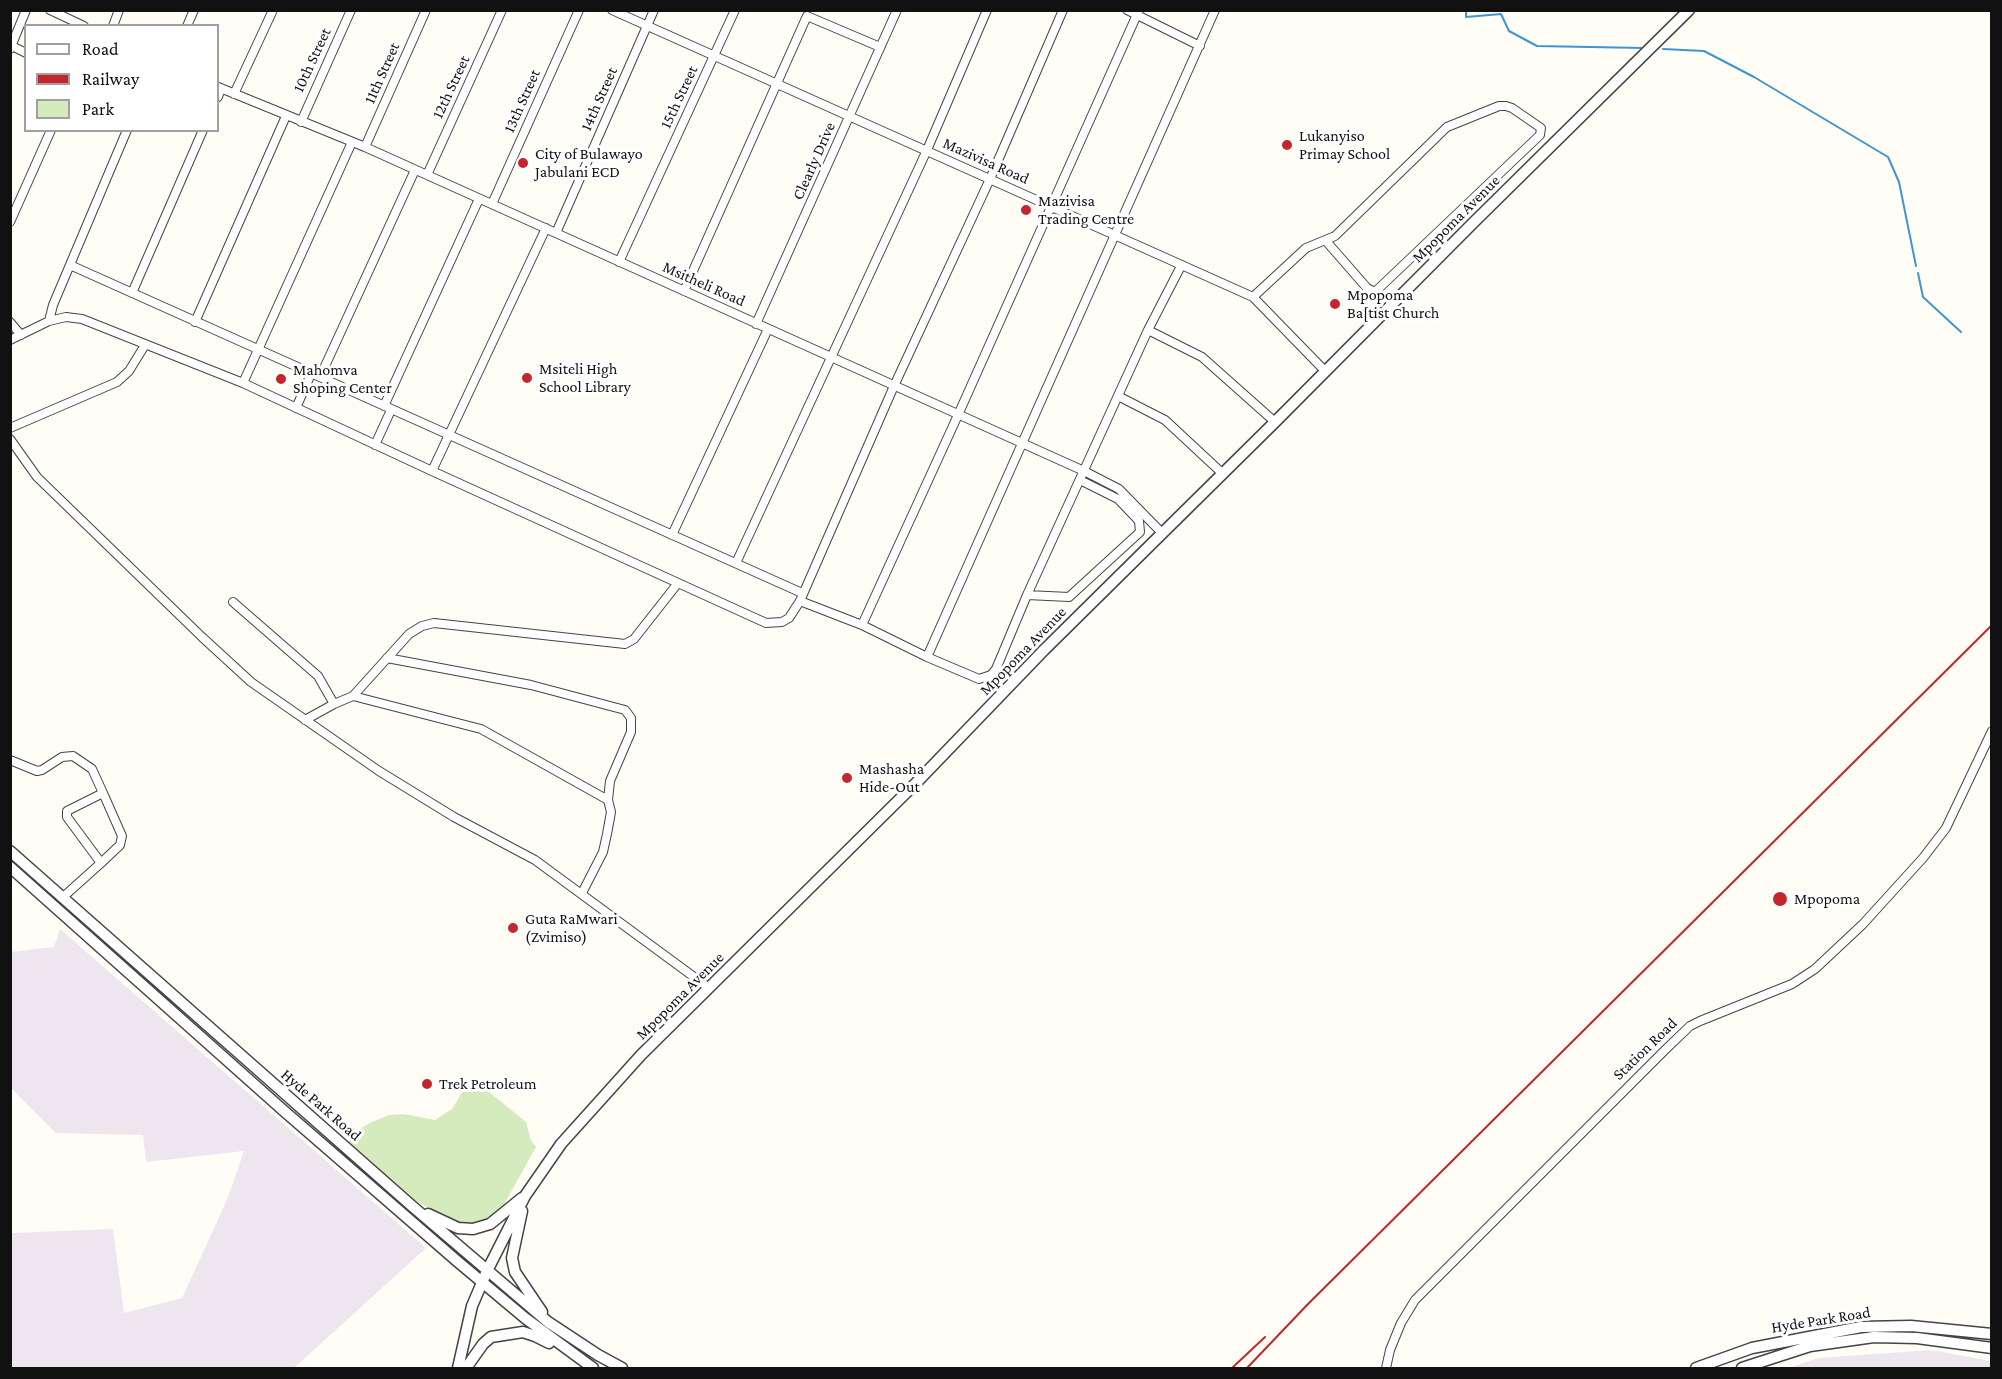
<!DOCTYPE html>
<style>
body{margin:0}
#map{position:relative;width:2002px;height:1379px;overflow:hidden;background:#fffdf5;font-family:"Crimson Pro",serif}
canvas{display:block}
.frame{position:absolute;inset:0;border:12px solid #111;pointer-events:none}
.legend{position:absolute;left:24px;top:24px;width:195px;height:108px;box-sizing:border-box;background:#fff;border:2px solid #a0a0a0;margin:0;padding:8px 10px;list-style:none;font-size:18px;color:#111}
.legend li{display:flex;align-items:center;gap:12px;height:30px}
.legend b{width:30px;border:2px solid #a0a0a0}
</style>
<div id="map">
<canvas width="2002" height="1379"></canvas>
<div class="frame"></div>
<ul class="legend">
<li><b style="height:8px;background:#fff"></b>Road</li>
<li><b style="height:8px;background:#c4262e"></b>Railway</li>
<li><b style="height:16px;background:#d5ebbd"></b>Park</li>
</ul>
</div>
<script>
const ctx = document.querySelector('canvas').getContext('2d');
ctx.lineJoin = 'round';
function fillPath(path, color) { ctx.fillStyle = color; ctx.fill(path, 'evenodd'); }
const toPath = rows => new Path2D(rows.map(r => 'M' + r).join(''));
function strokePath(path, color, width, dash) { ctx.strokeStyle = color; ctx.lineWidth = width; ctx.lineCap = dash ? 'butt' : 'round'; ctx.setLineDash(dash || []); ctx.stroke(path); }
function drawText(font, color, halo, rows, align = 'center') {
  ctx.font = font + ' "Crimson Pro",serif'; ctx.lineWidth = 6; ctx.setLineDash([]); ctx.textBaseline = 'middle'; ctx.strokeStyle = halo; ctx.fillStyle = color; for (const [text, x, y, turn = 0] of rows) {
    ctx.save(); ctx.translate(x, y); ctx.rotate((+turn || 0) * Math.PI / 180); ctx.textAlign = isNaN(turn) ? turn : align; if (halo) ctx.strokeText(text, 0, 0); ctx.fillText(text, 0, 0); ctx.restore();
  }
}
const industrial = toPath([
 [60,929,426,1248,294,1368,11,1368,11,1233,113,1229,124,1313,182,1298,227,1200,244,1151,146,1162,143,1135,56,1133,11,1088,11,952,54,947],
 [1931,1350,1991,1361,1991,1368,1789,1368,1818,1358]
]);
const green = toPath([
 [468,1086,482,1086,526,1122,531,1140,536,1147,502,1208,490,1220,475,1225,459,1224,410,1198,349,1142,351,1136,356,1131,372,1122,389,1115,404,1114,435,1120,452,1109,461,1094]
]);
const stream = toPath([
 [1466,10,1466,17,1501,14,1509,31,1537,46,1643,48],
 [1663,49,1704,51,1754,77,1888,157,1899,182,1916,266],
 [1918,273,1923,297,1961,332]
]);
const minor = toPath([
 [50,10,84,26],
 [612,10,1253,297,1325,371],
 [1127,10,1200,46],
 [113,26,119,10],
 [187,26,194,10],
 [12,46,26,53],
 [10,49,26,10],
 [218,87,365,147,1084,471,1119,489,1162,533],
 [234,94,273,10],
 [218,97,221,88],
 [301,122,351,10],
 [365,147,426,10],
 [427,175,502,10],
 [492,204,579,10],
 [10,222,51,130],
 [556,233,654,10],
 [619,262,735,10],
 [70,265,802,593],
 [684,291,807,16,880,47],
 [132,293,203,130],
 [1253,297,1306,248,1335,236,1447,127,1499,106,1506,106,1512,108,1541,128,1540,135,1375,292,1367,288,1326,241],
 [49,321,53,305,127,130],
 [10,322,21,335],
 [195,322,286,116],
 [756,324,897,10],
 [1148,330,1202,357,1275,422],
 [10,340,49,321,66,317,82,319,243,383,432,471,766,623,782,622,789,618,800,601,894,386,990,179,1063,10],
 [320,377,415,170],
 [243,383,352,142],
 [1118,396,1165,420,1222,473],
 [384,406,479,199],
 [296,408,311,374],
 [10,428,117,382,129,371,145,345],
 [10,439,37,477,202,637,251,682,379,771,454,817,535,860,709,988],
 [375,445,391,410],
 [432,471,546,228],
 [672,535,768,329],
 [736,563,927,150,987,10],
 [1027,595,1069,597,1140,532,1139,521,1118,499,1080,480],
 [800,601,862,625,927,657,979,679,991,675,996,669,1027,595,1148,330,1181,266],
 [233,602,318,676,334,704],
 [862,625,958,415,1139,10],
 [927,657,1215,10],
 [387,658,531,685,625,710,631,718,631,732,610,781,608,800,611,812,607,834,603,852,582,893],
 [353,696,481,729,608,800],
 [305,720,334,704,353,696,409,634,422,626,434,623,625,644,634,639,678,583],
 [10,760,37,771,42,770,62,757,73,756,92,769,103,793,67,811,67,817,101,863,62,898],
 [101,863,120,845,122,836,103,793],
 [1386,1368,1390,1350,1401,1323,1415,1300,1666,1049,1690,1026,1700,1021,1792,984,1815,969,1863,924,1923,858,1946,828,1992,731]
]);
const tertiary = toPath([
 [10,851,412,1206,548,1322,598,1355,622,1368],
 [10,867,284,1111,457,1261,525,1318,593,1368],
 [522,1211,512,1258,515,1272,542,1312],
 [428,1214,458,1228,473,1229,490,1224,522,1198],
 [458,1368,472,1306,487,1271,525,1196,561,1144,641,1055,916,783,1044,650,1275,422,1474,222,1689,10],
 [466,1368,483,1344,491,1337,523,1332,535,1336,549,1343],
 [1696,1368,1752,1348,1861,1327,1911,1326,1992,1334],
 [1742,1368,1810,1346,1874,1337,1917,1338,1992,1348]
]);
const rail = toPath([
 [1232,1368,1265,1337],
 [1247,1368,1308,1304,1992,625]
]);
const markers = [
 [1287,145,6,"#c4262e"],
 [523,163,6,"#c4262e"],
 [1026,210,6,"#c4262e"],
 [1335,304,6,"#c4262e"],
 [527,378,6,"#c4262e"],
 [281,379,6,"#c4262e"],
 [847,778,6,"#c4262e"],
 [1780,899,8,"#c4262e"],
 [513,928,6,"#c4262e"],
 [427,1084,6,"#c4262e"]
];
const streetNames = [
 ["10th Street",312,60,-65],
 ["11th Street",382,73,-66],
 ["12th Street",451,87,-65],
 ["15th Street",679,97,-65],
 ["14th Street",599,99,-66],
 ["13th Street",522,101,-66],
 ["Clearly Drive",814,161,-66],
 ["Mazivisa Road",986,161,24],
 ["Mpopoma Avenue",1456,219,-45],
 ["Msitheli Road",704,284,24],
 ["Mpopoma Avenue",1023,651,-46],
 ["Mpopoma Avenue",680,996,-45],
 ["Station Road",1645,1049,-44],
 ["Hyde Park Road",321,1105,41],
 ["Hyde Park Road",1821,1320,-9]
];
const poiNames = [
 ["Lukanyiso",1299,136],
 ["Primay School",1299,154],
 ["City of Bulawayo",535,154],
 ["Jabulani ECD",535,172],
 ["Mazivisa",1038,201],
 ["Trading Centre",1038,219],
 ["Mpopoma",1347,295],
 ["Ba[tist Church",1347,313],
 ["Msiteli High",539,369],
 ["School Library",539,387],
 ["Mahomva",293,370],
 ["Shoping Center",293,388],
 ["Mashasha",859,769],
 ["Hide-Out",859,787],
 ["Mpopoma",1794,899],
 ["Guta RaMwari",525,919],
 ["(Zvimiso)",525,937],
 ["Trek Petroleum",439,1084]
];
fillPath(industrial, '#eee6ef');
fillPath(green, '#d5ebbd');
strokePath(stream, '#3f96cf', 2);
strokePath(minor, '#444', 10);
strokePath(tertiary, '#444', 13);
strokePath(minor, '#fff', 8);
strokePath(tertiary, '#fff', 10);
strokePath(rail, '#c4262e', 2);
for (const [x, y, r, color] of markers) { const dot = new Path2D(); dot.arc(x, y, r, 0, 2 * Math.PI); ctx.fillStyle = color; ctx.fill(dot); strokePath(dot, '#fff', 2); }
drawText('16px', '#111', '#fff', streetNames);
drawText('16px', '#111', '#fff', poiNames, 'left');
</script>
